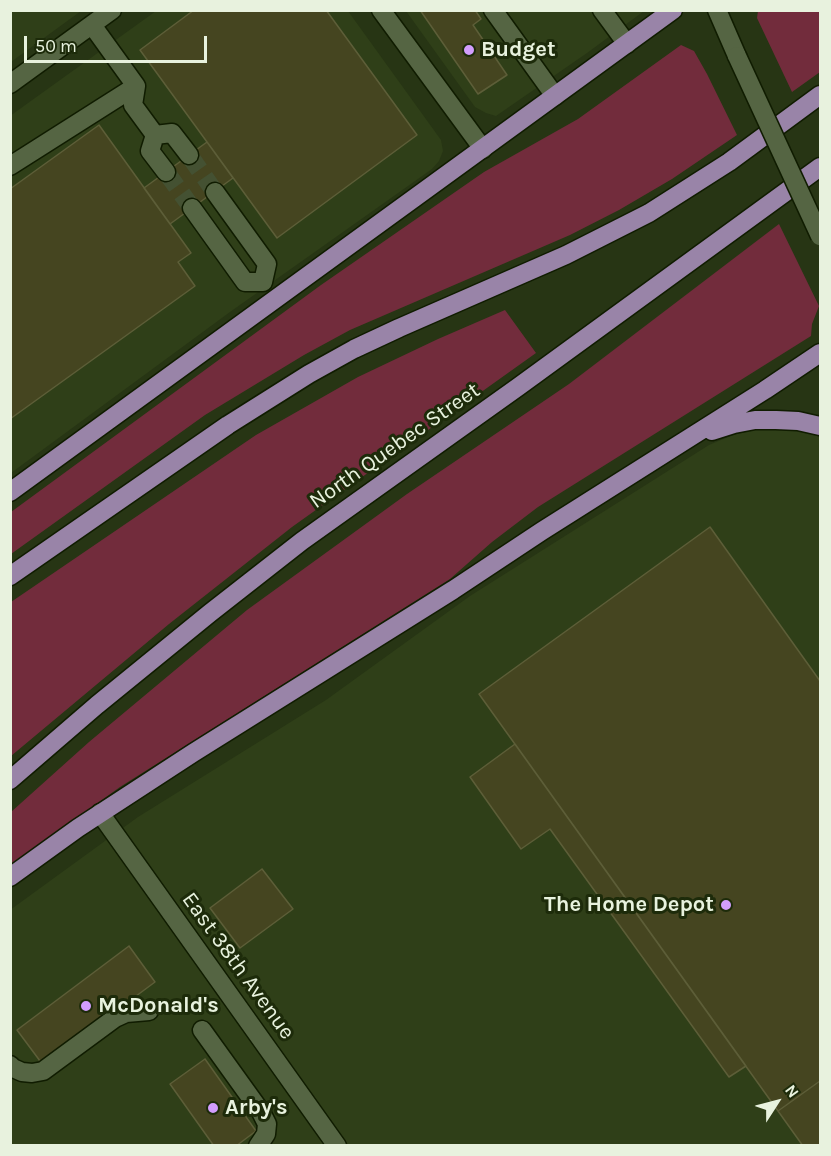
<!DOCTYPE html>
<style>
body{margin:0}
#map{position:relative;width:831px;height:1156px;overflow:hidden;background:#273514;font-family:Karla,sans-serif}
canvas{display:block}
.frame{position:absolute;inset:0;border:12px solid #e8f2de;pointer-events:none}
.north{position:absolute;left:747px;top:1072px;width:60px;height:60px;-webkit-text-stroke:4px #1d2b0a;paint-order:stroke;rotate:54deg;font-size:16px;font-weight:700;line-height:24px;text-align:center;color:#e8f2de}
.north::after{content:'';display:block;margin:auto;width:21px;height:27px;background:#e8f2de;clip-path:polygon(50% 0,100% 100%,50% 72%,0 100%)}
.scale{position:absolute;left:24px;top:36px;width:183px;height:27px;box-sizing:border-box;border:3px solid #e8f2de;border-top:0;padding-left:8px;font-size:18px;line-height:21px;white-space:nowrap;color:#e8f2de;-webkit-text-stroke:4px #1d2b0a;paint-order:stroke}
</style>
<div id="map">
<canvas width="831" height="1156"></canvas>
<div class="frame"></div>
<div class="north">N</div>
<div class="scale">50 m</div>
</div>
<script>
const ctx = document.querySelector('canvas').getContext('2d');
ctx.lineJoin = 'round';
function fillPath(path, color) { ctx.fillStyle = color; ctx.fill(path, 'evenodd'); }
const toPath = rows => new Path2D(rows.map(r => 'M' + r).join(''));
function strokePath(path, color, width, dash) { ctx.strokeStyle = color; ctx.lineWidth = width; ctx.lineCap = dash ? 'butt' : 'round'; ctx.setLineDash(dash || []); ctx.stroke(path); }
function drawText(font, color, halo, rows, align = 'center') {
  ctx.font = font + ' Karla,sans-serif'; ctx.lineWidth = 6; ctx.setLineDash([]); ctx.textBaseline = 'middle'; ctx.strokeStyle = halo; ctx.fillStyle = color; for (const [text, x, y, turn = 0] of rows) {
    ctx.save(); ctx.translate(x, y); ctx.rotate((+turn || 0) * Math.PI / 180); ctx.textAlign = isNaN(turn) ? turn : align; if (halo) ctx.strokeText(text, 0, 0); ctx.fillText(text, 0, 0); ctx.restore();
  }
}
const built = toPath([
 [11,10,81,10,81,11,11,62],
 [156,11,348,11,441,140,443,151,439,161,432,169,230,312,11,473,10,116],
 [406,11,644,11,587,53,496,116,486,113,475,107],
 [784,427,820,434,820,1145,11,1145,10,910,138,817,326,700,470,596,709,445,733,435,757,429]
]);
const green = toPath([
 [758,11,820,11,820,72,792,92,757,18],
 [681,45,694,51,707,74,737,135,672,179,619,210,570,235,350,330,304,355,205,415,11,554,11,512,321,285,484,172,578,119],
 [779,224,819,306,812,324,811,336,538,507,492,542,450,579,120,787,11,865,11,812,89,742,247,610,407,494,569,384],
 [505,310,536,353,292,527,169,624,11,756,11,602,256,435,358,377,438,339]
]);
const building = toPath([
 [194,10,326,10,417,135,277,238,140,50,194,10],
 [420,10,475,10,481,19,473,25,507,75,478,94,420,10],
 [99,125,191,253,178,262,195,286,10,419,10,189,99,125],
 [207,142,233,178,170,224,144,188,207,142],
 [710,527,820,681,820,1081,778,1111,479,694,710,527],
 [515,744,746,1066,729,1077,550,829,521,849,470,777,515,744],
 [262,869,293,909,240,948,210,908,262,869],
 [129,946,155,982,43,1065,17,1030,129,946],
 [205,1059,256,1131,236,1146,214,1146,170,1084,205,1059],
 [820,1081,820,1146,803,1146,778,1111,820,1081]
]);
const minorTunnel = toPath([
 [189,155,215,192],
 [166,172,192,208]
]);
const minor = toPath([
 [381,10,483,149],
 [493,10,555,96],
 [602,10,627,44],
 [717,10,737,56],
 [92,25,136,86,133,105,155,135],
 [10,84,112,10],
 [10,166,136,86],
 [166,172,150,151,155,135,172,133,189,155],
 [192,208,245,282,263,282,267,264,215,192],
 [100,813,337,1146],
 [202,1030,261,1112,267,1124,266,1134,258,1146],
 [10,1065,13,1068,22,1072,32,1073,43,1071,115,1018,126,1013,149,1011]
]);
const major = toPath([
 [712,431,734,424,755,420,776,420,798,421,820,426],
 [10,492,673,10],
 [10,576,228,425,309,374,354,349,399,328,566,255,649,213,729,162,820,95],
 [10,780,97,705,210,613,302,541,518,387,820,167],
 [10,877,78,828,193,753,453,590,542,531,765,390,820,353]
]);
const minorBridge = toPath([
 [737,56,820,236]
]);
const markers = [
 [469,50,6,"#d29dfd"],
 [726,905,6,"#d29dfd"],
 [86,1006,6,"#d29dfd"],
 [213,1108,6,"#d29dfd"]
];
const poiNames = [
 ["Budget",481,50],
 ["The Home Depot",714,905,"right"],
 ["McDonald's",98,1006],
 ["Arby's",225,1108]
];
const streetNames = [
 ["North Quebec Street",395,446,-35],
 ["East 38th Avenue",238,966,54]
];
fillPath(built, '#2f3f18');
fillPath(green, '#722c3c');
fillPath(building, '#454520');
strokePath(building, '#5d5e38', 1.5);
strokePath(minorTunnel, '#445132', 18, [18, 9]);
strokePath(minor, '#101c00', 21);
strokePath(major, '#101c00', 21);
strokePath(minor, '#556543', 18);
strokePath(major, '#9984a8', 18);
strokePath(minorBridge, '#101c00', 21, []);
strokePath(minorBridge, '#556543', 18);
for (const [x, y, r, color] of markers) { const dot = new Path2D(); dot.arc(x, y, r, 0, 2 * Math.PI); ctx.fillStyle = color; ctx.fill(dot); strokePath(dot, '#1d2b0a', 2); }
drawText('bold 22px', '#e8f2de', '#1d2b0a', poiNames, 'left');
drawText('22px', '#e8f2de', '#1d2b0a', streetNames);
</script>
